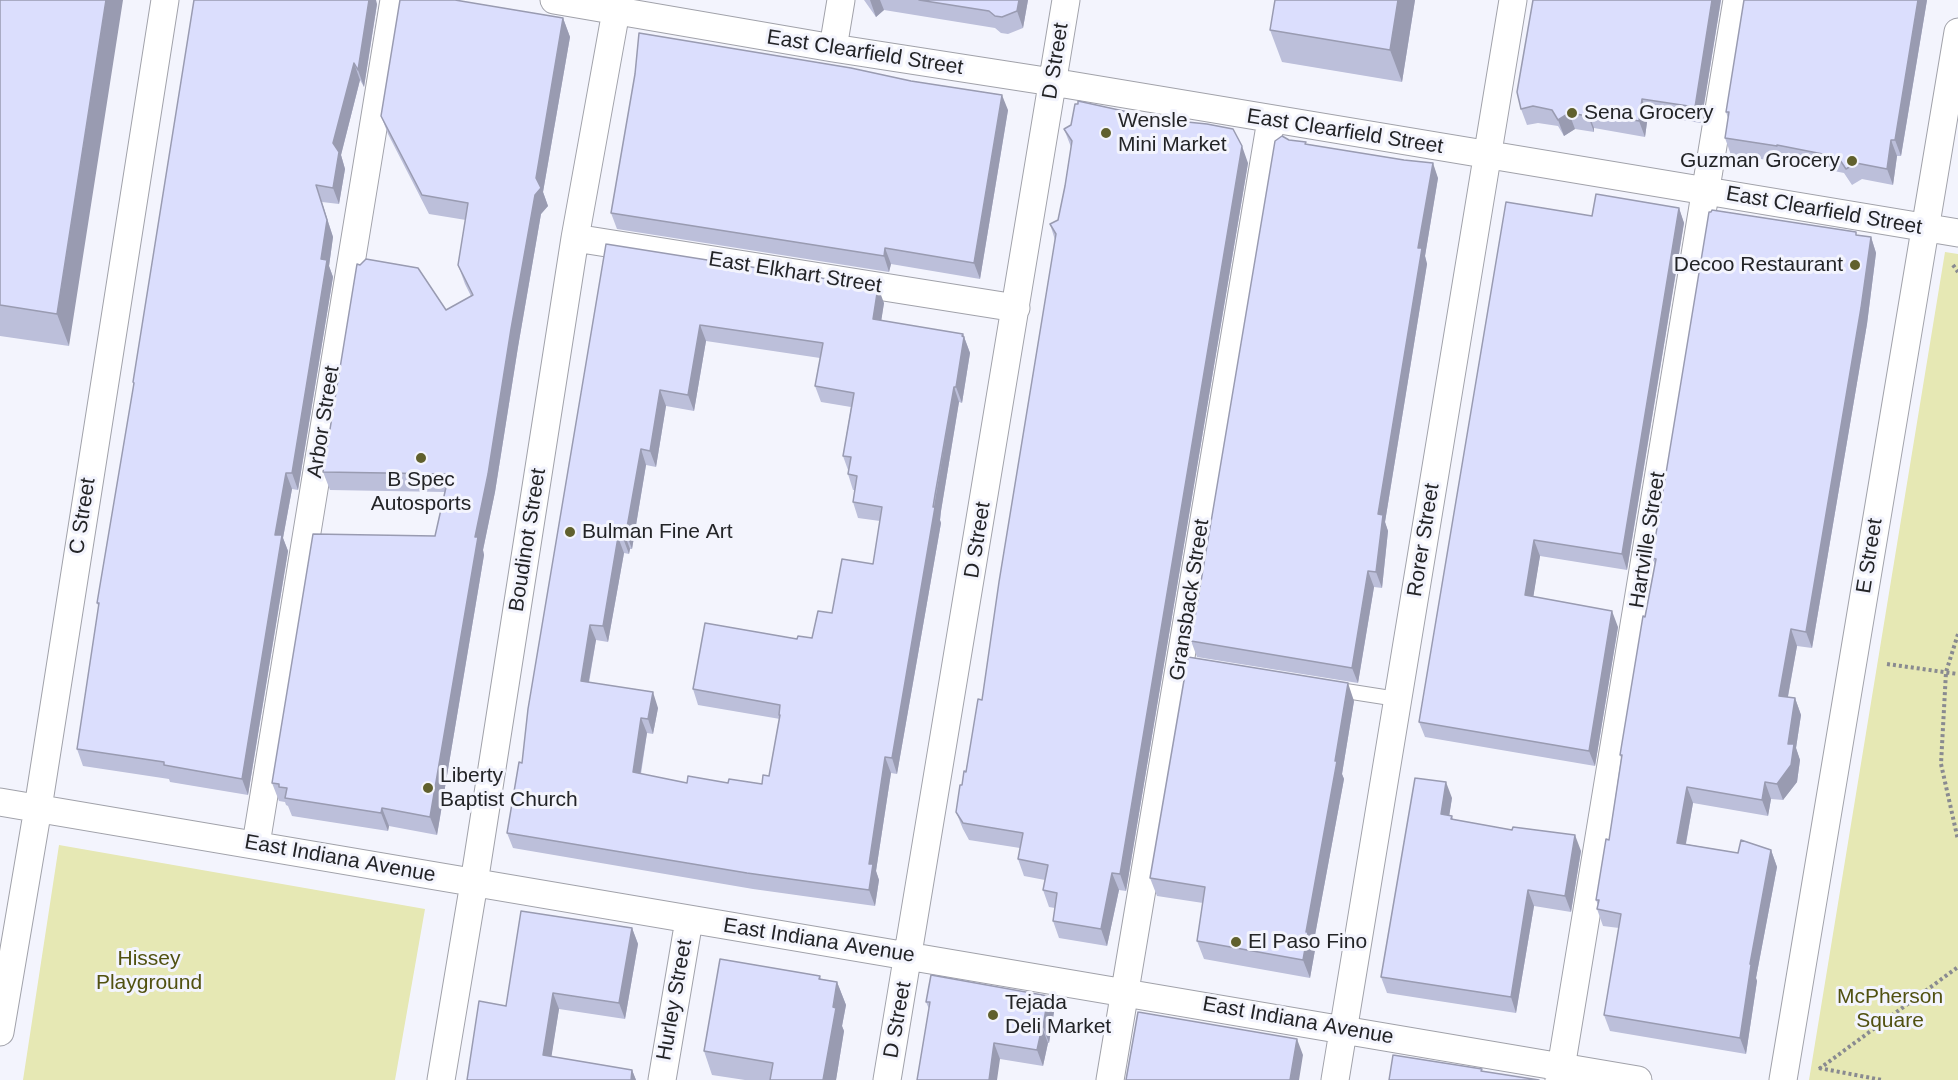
<!DOCTYPE html>
<style>
body{margin:0}
canvas{display:block;background:#f3f4fd}
</style>
<canvas width="1958" height="1080"></canvas>
<script>
const ctx = document.querySelector('canvas').getContext('2d');
ctx.lineJoin = 'round';
function fillPath(path, color) { ctx.fillStyle = color; ctx.fill(path, 'evenodd'); }
const toPath = rows => new Path2D(rows.map(r => 'M' + r).join(''));
function strokePath(path, color, width, dash) { ctx.strokeStyle = color; ctx.lineWidth = width; ctx.lineCap = dash ? 'butt' : 'round'; ctx.setLineDash(dash || []); ctx.stroke(path); }
function drawText(font, color, halo, rows, align = 'center') {
  ctx.font = font + ' Helvetica,sans-serif'; ctx.lineWidth = 6; ctx.setLineDash([]); ctx.textBaseline = 'middle'; ctx.strokeStyle = halo; ctx.fillStyle = color; for (const [text, x, y, turn = 0] of rows) {
    ctx.save(); ctx.translate(x, y); ctx.rotate((+turn || 0) * Math.PI / 180); ctx.textAlign = isNaN(turn) ? turn : align; if (halo) ctx.strokeText(text, 0, 0); ctx.fillText(text, 0, 0); ctx.restore();
  }
}
const green = toPath([
 [1945,252,1958,254,1958,1080,1809,1080],
 [59,845,425,909,395,1080,23,1080]
]);
const path = toPath([
 [1953,265,1958,272],
 [1958,634,1946,672,1941,764,1958,840],
 [1887,664,1958,674],
 [1819,1068,1882,1080],
 [1819,1069,1958,967]
]);
const service = toPath([
 [1333,689,1397,699]
]);
const minor = toPath([
 [554,0,833,48,1052,82,1958,233],
 [833,48,841,0],
 [575,238,1016,308],
 [0,802,1638,1080],
 [256,844,394,0],
 [0,1032,38,808,165,0],
 [441,1080,474,883,575,238,618,0],
 [662,1080,689,920],
 [887,1080,1066,0],
 [1110,1080,1271,120],
 [1335,1080,1513,0],
 [1559,1080,1737,0],
 [1783,1080,1958,32]
]);
const wall = toPath([
 [0,0,69,346,0,336],
 [864,0,1028,0,1023,28,1008,34,1001,33,995,28,884,10,876,17],
 [1415,0,1402,82,1282,62,1270,30],
 [1533,0,1721,0,1701,123,1648,115,1645,137,1594,128,1594,132,1575,129,1564,136,1558,126,1538,123,1527,125,1521,109],
 [1927,0,1901,156,1897,156,1893,185,1862,179,1852,185,1844,173,1783,161,1783,162,1731,155,1725,138,1728,118,1726,112],
 [377,4,364,87,360,80,341,155,345,169,339,204,322,202,333,237,329,266,333,277,298,490,292,489,283,538,288,551,248,795,170,782,169,779,83,766,77,749,99,608,97,603,134,385,133,382],
 [563,18,570,37,543,192,548,206,541,214,518,347,495,492,483,550,484,555,437,835,389,826,388,831,292,816,288,806,286,805,285,802,279,801,272,783,435,536,445,492,330,490,323,472,446,310,471,296,465,284,458,265,466,220,429,214,388,134,381,116],
 [1008,110,980,279,891,264,889,272,617,229,611,213],
 [1128,112,1129,116,1248,163,1126,891,1119,890,1107,946,1059,938,1053,921,1055,908,1049,907,1043,890,1045,880,1024,876,1018,859,1020,848,969,840,963,829,956,812,982,700,1055,240,1050,224,1058,220,1065,186,1071,147,1064,129],
 [1289,140,1438,178,1425,256,1427,264,1385,522,1388,531,1382,588,1374,587,1358,683,1197,657,1191,641],
 [1679,208,1684,223,1627,570,1540,556,1533,597,1618,627,1595,766,1425,737,1419,722,1592,216],
 [1857,235,1871,237,1876,253,1867,324,1812,648,1797,646,1788,697,1795,698,1801,715,1796,748,1800,760,1797,782,1783,800,1771,799,1768,816,1693,803,1686,844,1738,853,1771,850,1777,867,1756,978,1757,981,1746,1054,1610,1031,1604,1015,1619,928,1603,926,1597,909,1598,905,1596,900,1609,840,1621,758,1620,755,1655,564,1652,558],
 [606,244,884,303,881,321,963,334,964,337,970,353,962,403,959,402,941,511,940,520,941,523,897,774,891,773,876,871,879,880,875,906,753,889,513,848,507,833,522,763],
 [706,341,820,358,815,386,821,402,851,407,843,456,848,470,848,474,853,490,855,490,853,502,858,518,880,521,873,564,812,638,797,639,693,689,698,705,780,719,769,776,762,784,687,783,641,774,647,733,653,734,658,708,589,683,596,640,608,642,624,553,629,554,630,549,632,549,646,465,656,467,666,406,694,411],
 [1354,701,1342,774,1344,779,1313,946,1315,950,1310,978,1204,959,1197,941,1203,903,1157,896,1150,878],
 [1452,798,1449,815,1452,816,1453,819,1581,851,1571,912,1534,906,1516,1013,1387,993,1381,977],
 [632,928,638,944,625,1019,559,1009,551,1057,632,1070,636,1080,467,1080,506,1006],
 [820,976,821,979,837,982,846,1005,842,1026,844,1031,836,1080,745,1080,712,1075,704,1051],
 [926,1002,1054,1012,1049,1043,1048,1043,1043,1066,1000,1059,929,1009]
]);
const shadedWall = toPath([
 [106,0,123,0,69,346,57,314],
 [369,0,376,0,377,4,364,87,358,70],
 [870,0,880,0,884,10,876,17],
 [1019,0,1028,0,1023,28,1017,11],
 [1398,0,1415,0,1402,82,1390,50],
 [1712,0,1721,0,1701,123,1695,107],
 [1918,0,1927,0,1901,156,1895,140],
 [563,18,570,37,543,192,548,206,541,214,518,347,495,492,483,550,484,555,437,835,430,817,475,537],
 [354,63,360,80,341,155,345,169,339,204,333,188,333,143],
 [1002,95,1008,110,980,279,974,263],
 [1642,99,1648,115,1645,137,1639,121],
 [1588,112,1594,128,1594,132,1588,116],
 [1569,113,1575,129,1564,136,1558,120],
 [1891,140,1897,156,1893,185,1887,169],
 [1242,146,1248,163,1126,891,1120,874],
 [1433,163,1438,178,1425,256,1427,264,1385,522,1388,531,1382,588,1376,572,1378,514,1418,248],
 [316,185,333,237,329,266,333,277,298,490,292,473,321,259],
 [1679,208,1684,223,1627,570,1622,554],
 [1871,237,1876,253,1867,324,1812,648,1806,632],
 [885,248,891,264,889,272,884,256],
 [878,287,884,303,879,335,873,319],
 [700,325,706,341,694,411,688,395],
 [963,334,970,353,962,403,956,387],
 [954,387,959,402,941,511,940,520,941,523,897,774,892,758],
 [660,390,666,406,656,467,650,451],
 [641,449,646,465,632,549,626,533],
 [286,473,292,489,283,538,288,551,248,795,242,779,275,535],
 [624,533,630,549,629,554,623,538],
 [618,537,624,553,608,642,603,626],
 [1534,540,1540,556,1531,611,1525,595],
 [1368,571,1374,587,1358,683,1352,668],
 [1612,611,1618,627,1595,766,1589,751],
 [590,625,596,640,586,697,581,681],
 [1791,629,1797,646,1785,712,1779,696],
 [1348,683,1354,701,1342,774,1344,779,1313,946,1315,950,1310,978,1303,960,1306,932],
 [653,692,658,708,653,734,648,719],
 [1795,698,1801,715,1796,748,1800,760,1797,782,1783,800,1777,784,1788,744],
 [641,718,647,733,638,788,633,772],
 [885,757,891,773,876,871,879,880,875,906,869,890,869,864],
 [1446,782,1452,798,1447,830,1441,814],
 [1765,782,1771,799,1768,816,1762,800],
 [1687,787,1693,803,1683,859,1677,843],
 [382,808,389,826,388,831,381,813],
 [1575,835,1581,851,1571,912,1565,896],
 [1771,850,1777,867,1756,978,1757,981,1746,1054,1740,1038,1750,964],
 [1112,873,1119,890,1107,946,1101,929],
 [1528,890,1534,906,1516,1013,1511,997],
 [632,928,638,944,625,1019,619,1003],
 [837,982,846,1005,842,1026,844,1031,836,1080,823,1080],
 [553,993,559,1009,549,1072,543,1055],
 [1048,996,1054,1012,1049,1043,1043,1027],
 [1042,1027,1048,1043,1043,1066,1037,1050],
 [1297,1039,1303,1055,1299,1080,1290,1080],
 [994,1043,1000,1059,997,1080,989,1080],
 [632,1070,636,1080,631,1080]
]);
const building = toPath([
 [0,0,106,0,57,314,0,305,0,0],
 [194,0,369,0,358,70,354,63,333,143,339,152,333,188,316,185,327,220,321,259,327,260,292,473,286,473,275,535,282,535,242,779,164,765,164,762,77,749,99,603,97,603,134,383,133,382,194,0],
 [400,0,455,0,563,18,536,178,541,188,535,195,511,329,488,474,475,537,478,537,430,817,382,808,381,813,285,798,287,788,279,787,279,784,272,783,313,534,435,536,449,474,323,472,357,264,360,265,366,259,418,268,446,310,473,295,458,265,468,203,422,195,381,116,400,0],
 [919,0,1019,0,1017,11,1002,17,995,16,989,11,919,0],
 [1275,0,1398,0,1390,50,1270,30,1275,0],
 [1533,0,1712,0,1695,107,1642,99,1639,121,1588,112,1588,116,1569,113,1558,120,1552,110,1533,106,1521,109,1517,92,1533,0],
 [1744,0,1918,0,1895,140,1891,140,1887,169,1856,163,1846,169,1838,157,1777,145,1777,146,1725,138,1729,112,1726,112,1744,0],
 [639,33,851,68,911,81,1002,95,974,263,885,248,884,256,611,213,635,74,639,33],
 [1078,101,1128,112,1127,116,1207,124,1233,129,1242,146,1120,874,1112,873,1101,929,1053,921,1057,893,1043,890,1048,865,1018,859,1023,833,963,823,956,812,960,785,962,785,964,771,966,772,978,699,982,700,999,582,1056,234,1050,224,1058,220,1065,186,1072,141,1064,129,1071,125,1075,104,1078,104,1078,101],
 [1282,136,1289,140,1306,142,1305,144,1404,160,1433,163,1418,248,1422,248,1378,514,1383,515,1376,572,1368,571,1352,668,1191,641,1275,141,1282,136],
 [1596,194,1679,208,1622,554,1534,540,1525,595,1612,611,1589,751,1419,722,1506,202,1592,216,1596,194],
 [1712,210,1856,232,1856,235,1871,237,1861,308,1806,632,1791,629,1779,696,1795,698,1788,744,1794,744,1791,765,1777,784,1765,782,1762,800,1687,787,1677,843,1738,853,1741,840,1771,850,1750,964,1751,965,1740,1038,1604,1015,1621,914,1597,909,1599,900,1596,900,1606,839,1609,840,1622,755,1620,755,1643,616,1645,617,1656,559,1652,558,1709,212,1711,212,1712,210],
 [606,244,878,287,873,319,963,334,962,336,964,337,956,387,954,387,935,495,933,507,935,507,892,758,885,757,869,864,873,864,869,890,747,873,507,833,519,762,522,763,528,709,606,244],
 [700,325,823,343,815,386,854,393,843,456,851,457,848,474,857,476,853,502,882,507,873,564,842,559,832,613,818,611,812,638,798,636,797,639,705,623,693,689,780,705,779,715,780,715,769,776,763,775,762,784,729,779,728,783,688,776,687,783,633,772,641,718,648,719,653,692,581,681,590,625,603,626,618,537,623,538,624,533,626,533,641,449,650,451,660,390,688,395,700,325],
 [1188,657,1348,683,1335,761,1337,761,1306,932,1308,932,1303,960,1197,941,1205,887,1150,878,1188,657],
 [1415,778,1446,782,1441,814,1452,816,1451,819,1512,830,1513,827,1575,835,1565,896,1528,890,1511,997,1381,977,1415,778],
 [521,911,632,928,619,1003,553,993,543,1055,632,1070,631,1080,467,1080,479,1001,506,1006,521,911],
 [720,959,820,976,819,979,837,982,833,1007,836,1008,823,1080,770,1080,773,1063,704,1051,720,959],
 [931,975,1048,996,1043,1027,1042,1027,1037,1050,994,1043,989,1080,917,1080,930,1002,926,1002,931,975],
 [1138,1012,1297,1039,1290,1080,1126,1080,1138,1012],
 [1393,1055,1482,1069,1481,1071,1539,1080,1389,1080,1393,1055]
]);
const markers = [
 [1572,113,6,"#60602d"],
 [1106,133,6,"#60602d"],
 [1852,161,6,"#60602d"],
 [1855,265,6,"#60602d"],
 [421,458,6,"#60602d"],
 [570,532,6,"#60602d"],
 [428,788,6,"#60602d"],
 [1236,942,6,"#60602d"],
 [993,1015,6,"#60602d"]
];
const streetNames = [
 ["East Clearfield Street",865,53,9],
 ["D Street",1056,61,-81],
 ["East Clearfield Street",1345,132,9],
 ["East Clearfield Street",1824,211,10],
 ["East Elkhart Street",795,273,9],
 ["Arbor Street",324,422,-81],
 ["C Street",83,516,-81],
 ["Boudinot Street",528,540,-81],
 ["D Street",978,540,-81],
 ["Rorer Street",1424,540,-81],
 ["Hartville Street",1648,540,-81],
 ["E Street",1870,556,-81],
 ["Gransback Street",1190,600,-81],
 ["East Indiana Avenue",340,859,10],
 ["East Indiana Avenue",819,941,9],
 ["Hurley Street",675,1000,-80],
 ["D Street",898,1020,-80],
 ["East Indiana Avenue",1298,1021,10]
];
const poiNames = [
 ["Sena Grocery",1584,113],
 ["Wensle",1118,121],
 ["Mini Market",1118,145],
 ["Guzman Grocery",1840,161,"right"],
 ["Decoo Restaurant",1843,265,"right"],
 ["B Spec",421,480,"center"],
 ["Autosports",421,504,"center"],
 ["Bulman Fine Art",582,532],
 ["Liberty",440,776],
 ["Baptist Church",440,800],
 ["El Paso Fino",1248,942],
 ["Tejada",1005,1003],
 ["Deli Market",1005,1027]
];
const parkNames = [
 ["Hissey",149,959],
 ["Playground",149,983],
 ["McPherson",1890,997],
 ["Square",1890,1021]
];
fillPath(green, '#e6e8b4');
strokePath(service, '#a1a2aa', 16);
strokePath(minor, '#a1a2aa', 29);
strokePath(path, '#898a90', 4, [3, 3]);
strokePath(service, '#fff', 14);
strokePath(minor, '#fff', 27);
fillPath(wall, '#bcbfda');
fillPath(shadedWall, '#999bb1');
fillPath(building, '#dbdefd');
strokePath(building, '#999bb1', 1.5);
for (const [x, y, r, color] of markers) { const dot = new Path2D(); dot.arc(x, y, r, 0, 2 * Math.PI); ctx.fillStyle = color; ctx.fill(dot); strokePath(dot, '#f3f4fd', 2); }
drawText('21px', '#232427', '#f3f4fd', streetNames);
drawText('21px', '#232427', '#f3f4fd', poiNames, 'left');
drawText('21px', '#515110', '#f3f4fd', parkNames);
</script>
